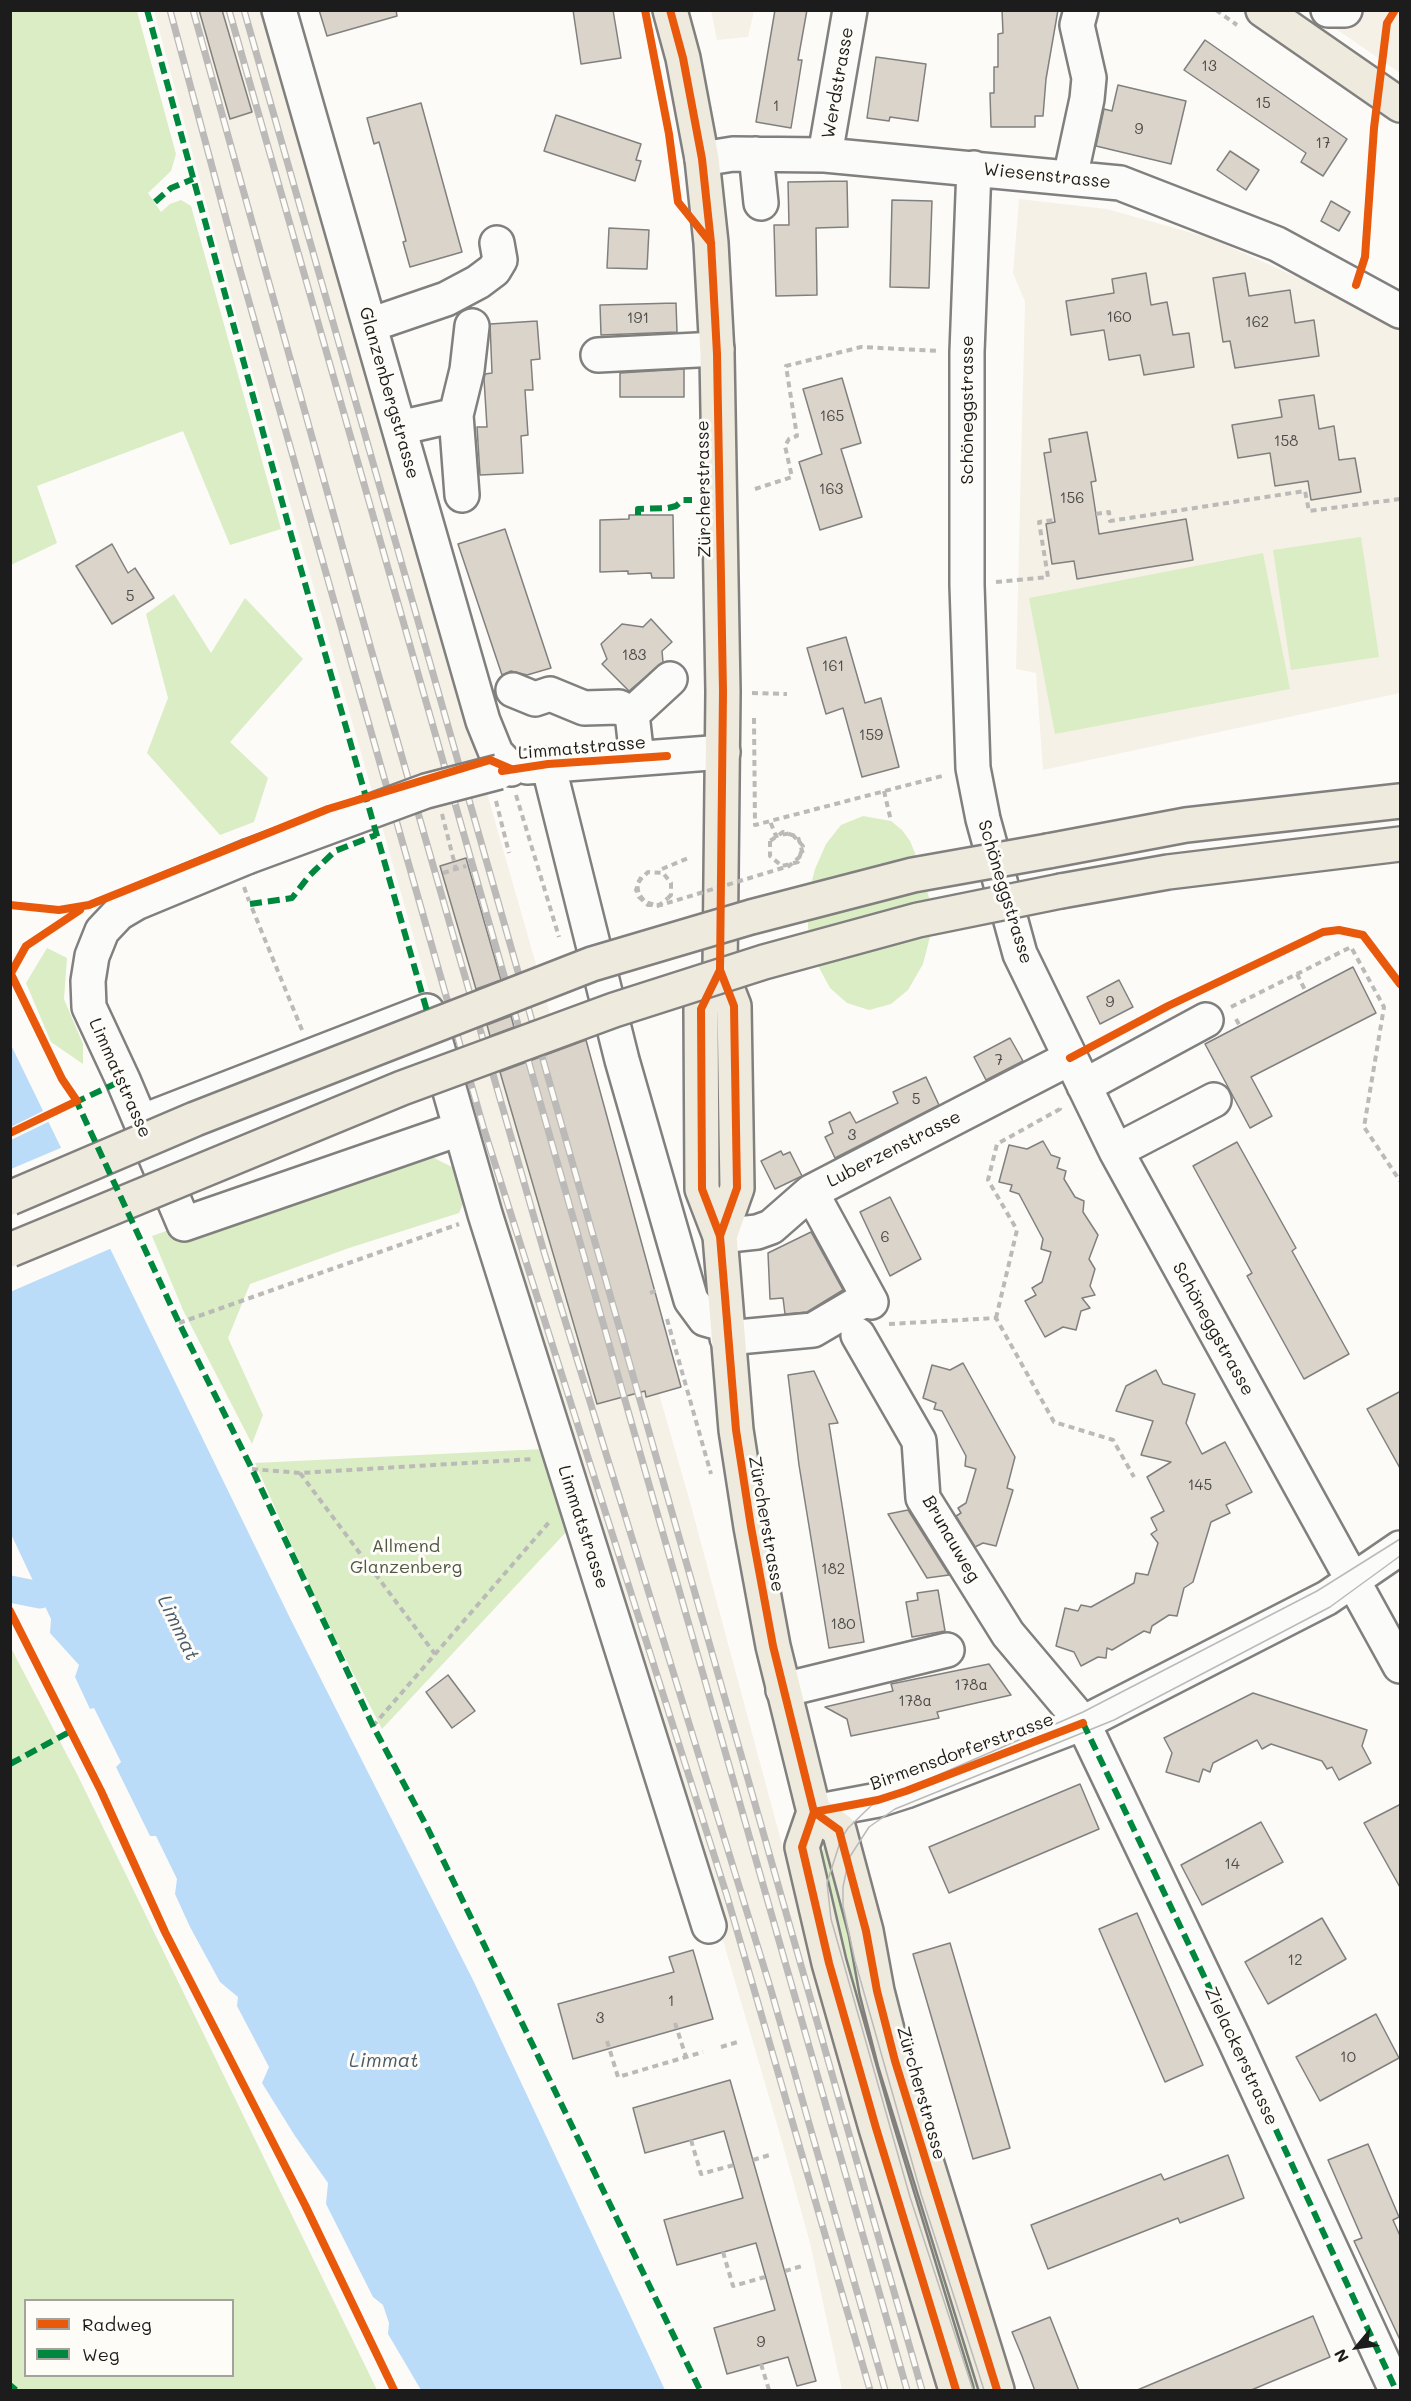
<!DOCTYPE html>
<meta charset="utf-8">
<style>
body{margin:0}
#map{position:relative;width:1411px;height:2401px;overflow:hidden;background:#fcfbf8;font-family:Mali,sans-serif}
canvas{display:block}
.frame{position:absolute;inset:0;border:12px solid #1c1c1c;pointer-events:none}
.legend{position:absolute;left:24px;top:2299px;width:210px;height:78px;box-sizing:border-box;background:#fdfcf7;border:2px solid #a3a29f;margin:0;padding:8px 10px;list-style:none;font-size:18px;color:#1c1c1c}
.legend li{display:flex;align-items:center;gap:12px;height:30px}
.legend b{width:30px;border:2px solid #a3a29f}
.north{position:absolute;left:1327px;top:2317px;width:60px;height:60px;-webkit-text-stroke:4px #fdfcf7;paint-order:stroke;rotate:241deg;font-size:16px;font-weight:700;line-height:24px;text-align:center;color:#1c1c1c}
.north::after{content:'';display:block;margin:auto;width:21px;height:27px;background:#1c1c1c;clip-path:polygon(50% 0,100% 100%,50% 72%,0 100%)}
</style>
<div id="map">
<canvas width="1411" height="2401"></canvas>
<div class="frame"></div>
<ul class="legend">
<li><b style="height:8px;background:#e8590c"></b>Radweg</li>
<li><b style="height:8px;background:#00873e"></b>Weg</li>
</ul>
<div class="north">N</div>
</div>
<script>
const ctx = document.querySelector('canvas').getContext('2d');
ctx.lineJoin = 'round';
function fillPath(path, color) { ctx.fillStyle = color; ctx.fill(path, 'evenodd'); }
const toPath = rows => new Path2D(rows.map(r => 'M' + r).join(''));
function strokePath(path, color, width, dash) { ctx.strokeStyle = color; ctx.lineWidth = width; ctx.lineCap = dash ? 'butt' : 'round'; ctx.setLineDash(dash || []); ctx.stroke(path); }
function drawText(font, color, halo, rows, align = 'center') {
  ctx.font = font + ' Mali,sans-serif'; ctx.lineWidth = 6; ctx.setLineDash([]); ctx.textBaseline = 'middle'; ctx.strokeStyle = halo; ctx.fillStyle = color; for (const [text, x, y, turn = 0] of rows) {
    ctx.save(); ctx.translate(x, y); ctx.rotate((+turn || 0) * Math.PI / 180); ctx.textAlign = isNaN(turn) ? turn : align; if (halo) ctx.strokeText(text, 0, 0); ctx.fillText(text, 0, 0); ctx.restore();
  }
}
const built = toPath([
 [154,11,263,11,690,1502,817,1975,941,2390,842,2390,810,2243,779,2131,714,1910,480,1170,241,332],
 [711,11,754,11,748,37,717,40],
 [1310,11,1400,11,1400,73],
 [1019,199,1107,209,1210,238,1357,304,1400,327,1400,693,1043,770,1036,673,1016,669,1025,302,1013,273]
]);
const green = toPath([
 [10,11,137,11,176,154,171,171,148,193,161,212,170,204,181,200,191,206,281,529,230,545,183,431,37,486,57,543,11,565],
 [1361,537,1379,657,1291,670,1273,550],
 [1263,553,1290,689,1055,734,1029,598],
 [174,594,211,653,245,598,303,659,230,742,268,778,254,822,220,835,147,753,168,698,146,614],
 [863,816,891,821,902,830,910,841,921,868,929,898,931,933,923,964,908,990,891,1004,869,1010,847,1003,830,988,815,960,808,928,808,897,815,869,826,844,841,825],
 [47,948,67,958,64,999,83,1044,83,1064,51,1042,26,983],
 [434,1158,452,1167,465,1199,459,1213,349,1248,250,1284,228,1338,263,1415,252,1444,183,1310,152,1236,166,1231,180,1238],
 [543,1449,568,1530,382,1729,323,1615,255,1463],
 [11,1648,78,1776,377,2390,11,2390],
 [232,2300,232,2376,26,2376,26,2300],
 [826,1838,992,2390,966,2390,816,1875]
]);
const water = toPath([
 [11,1045,291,1620,474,1982,665,2390,421,2390,388,2334,389,2323,383,2305,373,2297,326,2204,328,2183,295,2136,262,2083,269,2067,237,2006,238,1997,220,1982,190,1927,175,1894,177,1879,156,1836,150,1836,116,1767,121,1762,94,1708,90,1709,75,1677,79,1665,50,1633,51,1619,11,1534]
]);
const pier = toPath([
 [45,1110,50,1121,11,1140,11,1127],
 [63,1147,112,1248,10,1292,11,1169]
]);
const canal = toPath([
 [10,1589,40,1595]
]);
const building = toPath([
 [199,10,222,10,252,112,230,119,199,10],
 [319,10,396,10,397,16,327,36,319,10],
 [573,10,613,10,621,58,581,64,573,10],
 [775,10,807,10,798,60,802,60,791,128,756,122,775,10],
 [1002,10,1058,10,1046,79,1043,116,1035,116,1035,127,991,127,990,93,994,93,994,67,998,67,998,34,1003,33,1002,10],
 [1205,40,1347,139,1323,176,1301,162,1306,153,1184,70,1205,40],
 [876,57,926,64,918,121,890,117,889,121,867,118,876,57],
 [1118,85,1186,101,1171,164,1096,146,1104,109,1112,111,1118,85],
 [421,103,462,252,410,267,403,242,406,241,379,142,374,144,367,118,421,103],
 [556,115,641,144,636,160,641,161,635,181,544,151,556,115],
 [1230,151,1259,170,1246,190,1217,170,1230,151],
 [847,181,848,227,816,228,817,295,776,296,774,225,789,225,788,182,847,181],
 [892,200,932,201,929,288,890,287,892,200],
 [1331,201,1350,212,1339,231,1321,221,1331,201],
 [609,228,649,230,647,269,607,268,609,228],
 [1146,273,1151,305,1167,302,1173,335,1189,333,1194,367,1144,375,1140,355,1109,360,1104,330,1071,335,1066,301,1114,293,1112,279,1146,273],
 [1245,273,1249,296,1290,290,1295,323,1314,320,1319,356,1235,368,1230,341,1223,342,1213,278,1245,273],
 [676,303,677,332,601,335,600,305,676,303],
 [537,321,540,359,531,360,533,390,525,390,528,435,521,436,523,473,480,475,477,427,487,427,484,379,485,374,492,373,490,324,537,321],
 [684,369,684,397,620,397,620,373,684,369],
 [842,378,861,443,841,449,862,517,820,530,799,462,822,454,803,389,842,378],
 [1314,395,1319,429,1334,426,1339,460,1355,458,1361,492,1311,500,1308,481,1275,486,1270,453,1238,458,1232,425,1282,417,1279,400,1314,395],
 [1087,432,1096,481,1091,482,1099,534,1186,519,1193,560,1077,579,1074,561,1052,564,1046,524,1055,522,1044,453,1051,452,1049,439,1087,432],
 [629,515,673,515,674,578,652,578,651,573,628,574,628,571,600,572,600,520,629,519,629,515],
 [505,529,551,668,527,675,511,671,502,675,458,544,505,529],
 [112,544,128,573,135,568,154,598,112,624,76,566,112,544],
 [651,619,672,642,662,651,663,662,629,691,602,664,607,659,601,644,622,624,643,627,651,619],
 [846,637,865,703,881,698,899,767,862,777,843,708,826,714,807,648,846,637],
 [466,858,501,980,476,989,440,866,466,858],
 [1353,967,1376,1013,1251,1077,1272,1116,1250,1128,1205,1044,1353,967],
 [1119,980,1133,1007,1100,1024,1087,997,1119,980],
 [511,1016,514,1027,490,1036,487,1025,511,1016],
 [1010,1038,1023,1061,986,1080,974,1057,1010,1038],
 [586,1040,681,1387,646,1397,645,1391,597,1404,500,1072,586,1040],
 [926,1077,939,1105,835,1158,825,1137,833,1133,829,1122,850,1112,856,1123,898,1103,893,1092,926,1077],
 [1043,1141,1051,1155,1060,1158,1057,1168,1066,1171,1064,1179,1075,1197,1084,1201,1083,1212,1098,1235,1089,1259,1095,1269,1090,1286,1095,1295,1082,1298,1090,1308,1081,1311,1076,1330,1063,1327,1045,1337,1025,1301,1036,1295,1032,1288,1042,1282,1051,1252,1041,1249,1043,1239,1019,1194,1010,1191,1012,1185,999,1182,1009,1145,1027,1149,1043,1141],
 [1237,1142,1296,1248,1292,1251,1349,1354,1304,1379,1247,1276,1252,1273,1193,1166,1237,1142],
 [781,1151,783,1155,790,1152,802,1176,775,1189,761,1161,781,1151],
 [890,1197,921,1259,890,1276,860,1212,890,1197],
 [811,1232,843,1290,807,1312,785,1314,783,1298,770,1299,768,1253,811,1232],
 [963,1363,1015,1457,1007,1488,1013,1490,996,1546,983,1543,975,1547,956,1516,961,1513,958,1508,966,1503,976,1469,965,1466,966,1456,942,1411,934,1409,936,1403,923,1398,932,1365,950,1370,963,1363],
 [1156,1370,1163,1384,1195,1394,1186,1423,1202,1454,1225,1442,1252,1492,1226,1505,1230,1513,1211,1522,1193,1582,1184,1588,1177,1616,1169,1615,1152,1626,1150,1633,1144,1631,1112,1650,1107,1648,1106,1658,1098,1657,1081,1666,1074,1652,1056,1646,1065,1608,1078,1611,1081,1605,1091,1607,1134,1583,1136,1573,1148,1575,1158,1543,1151,1534,1157,1530,1151,1518,1164,1511,1147,1477,1171,1462,1141,1455,1153,1421,1116,1411,1126,1386,1156,1370],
 [814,1371,838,1423,829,1424,864,1642,829,1648,799,1465,788,1375,814,1371],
 [1401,1391,1401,1470,1367,1409,1401,1391],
 [908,1510,949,1575,927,1578,888,1514,908,1510],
 [938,1590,945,1631,912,1637,906,1602,918,1600,917,1593,938,1590],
 [989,1664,1011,1695,937,1712,939,1718,851,1736,847,1719,825,1707,893,1691,891,1684,989,1664],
 [448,1675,475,1711,452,1728,426,1692,448,1675],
 [1253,1693,1367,1730,1362,1746,1371,1763,1339,1780,1332,1767,1327,1769,1322,1761,1271,1744,1262,1749,1257,1740,1213,1763,1210,1772,1203,1769,1199,1782,1166,1772,1172,1753,1164,1738,1253,1693],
 [1080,1784,1099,1829,949,1893,929,1847,1080,1784],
 [1401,1804,1401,1889,1364,1823,1401,1804],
 [1261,1822,1283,1862,1202,1905,1181,1865,1261,1822],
 [1137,1913,1203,2065,1165,2082,1099,1929,1137,1913],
 [1322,1918,1346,1959,1268,2004,1245,1962,1322,1918],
 [950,1943,1010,2148,973,2159,913,1954,950,1943],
 [693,1950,713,2019,573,2059,558,2004,674,1972,669,1957,693,1950],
 [1376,2014,1399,2058,1320,2101,1296,2057,1376,2014],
 [730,2080,816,2381,797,2386,788,2357,727,2374,714,2328,775,2310,756,2243,677,2265,664,2220,743,2198,724,2131,645,2153,633,2108,730,2080],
 [1368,2144,1399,2217,1393,2220,1401,2238,1401,2342,1354,2241,1362,2238,1328,2160,1368,2144],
 [1228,2155,1244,2198,1180,2223,1178,2218,1048,2269,1031,2225,1161,2174,1164,2180,1228,2155],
 [1313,2316,1330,2357,1249,2391,1135,2391,1313,2316],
 [1050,2317,1079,2391,1035,2391,1022,2356,1012,2332,1050,2317]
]);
const path = toPath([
 [1216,10,1237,25],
 [755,489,792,477,785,446,789,439,797,436,786,366,861,347,940,351],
 [1096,514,1109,512,1110,521,1305,491,1309,511,1400,499],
 [996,582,1048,577,1039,522,1054,520],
 [752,693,787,694],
 [754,718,755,825,946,775],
 [884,791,891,821],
 [516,795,559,937],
 [496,801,509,853],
 [442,814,456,869],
 [770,841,770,856,782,866,798,862,803,846,791,833,776,836,770,821],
 [662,869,691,857],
 [443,873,466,866],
 [641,877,636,890,645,902,658,906,668,898],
 [244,887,249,901],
 [252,908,302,1030],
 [1297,974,1306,992],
 [1231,1007,1351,947,1384,1007,1364,1127,1400,1181],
 [1236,1019,1240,1026],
 [650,1293,658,1290],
 [996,1318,1017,1230,988,1180,997,1144,1060,1109,1059,1106],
 [667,1319,711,1474],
 [179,1323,459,1224],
 [889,1324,996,1318,1054,1422,1113,1440,1134,1477],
 [252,1469,300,1473,534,1459],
 [300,1473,435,1654],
 [373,1726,551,1520],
 [675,2023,686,2057],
 [607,2041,618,2077,703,2052],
 [721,2047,741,2041],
 [691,2140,701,2174,734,2165],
 [753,2160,773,2154],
 [723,2252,733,2286,765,2277],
 [785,2271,802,2266],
 [761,2364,769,2390]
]);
const minor = toPath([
 [279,10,483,721,496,753,511,769],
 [1328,10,1345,10],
 [756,154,761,203],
 [825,155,850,10],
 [702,159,733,154,825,155,1120,183,1277,244,1400,311],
 [974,168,967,352,967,585,973,768,983,819,1020,954,1116,1151,1400,1666],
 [1070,178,1087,99,1089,78,1077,25,1081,10],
 [370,325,446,299,478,282,494,270,500,260,497,243],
 [598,355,717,349],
 [399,428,456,415],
 [462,495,456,415,467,370,472,326],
 [513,690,535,699,550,694,584,708,619,707,632,714,637,758],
 [632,714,670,679],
 [548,764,622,1060,691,1300,705,1319,726,1325],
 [527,767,723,752],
 [247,857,136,903,119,913,102,931,92,956,88,981,89,1007,123,1080,184,1224,459,1129],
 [1084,1086,1206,1020],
 [141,1122,427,1011,485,1214,709,1926],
 [1116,1151,1214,1100],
 [159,1165,438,1055],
 [811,1192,871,1302],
 [720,1236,757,1232,771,1227,811,1192,1070,1058],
 [858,1335,919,1441,923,1498,1008,1634,1083,1723,1235,2041,1396,2390],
 [727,1338,813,1330,859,1303],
 [783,1690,947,1650],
 [814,1812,878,1800,906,1791,1083,1723,1327,1598,1400,1548]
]);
const major = toPath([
 [670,10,683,58,702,159,711,243,717,354,723,692,720,970,734,1006,737,1188,720,1236],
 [1263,10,1400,105],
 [720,970,701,1009,702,1189,720,1236,736,1430,751,1527,773,1646,814,1812,802,1847,829,1963,876,2128,956,2390],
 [814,1812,839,1830,866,1931,877,1991,895,2061,997,2390]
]);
const highway = toPath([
 [1048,851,1186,825,1400,801],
 [1061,891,1168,872,1400,844]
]);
const tram = toPath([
 [973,2390,910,2197,831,1919,827,1883,841,1839,848,1828,874,1803,1083,1712,1317,1591,1400,1539],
 [984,2390,921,2194,855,1961,843,1906,843,1887,849,1858,869,1827,895,1809,1114,1720,1330,1607,1400,1556]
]);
const rail = toPath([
 [170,10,236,256,483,1126,727,1896,870,2390],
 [193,10,371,649,544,1252,771,1990,885,2390],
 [229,10,907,2390],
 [244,10,922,2390]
]);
const pathBridge = toPath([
 [668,898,671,895,671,883,663,873,648,872,637,883,639,897,648,905,661,905,789,866,803,854,798,837,783,832,770,841]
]);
const minorBridge = toPath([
 [247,857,426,791,499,772]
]);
const highwayBridge = toPath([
 [10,1198,195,1119,592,964,751,917,913,875,1048,851],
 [10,1250,402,1088,614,1010,764,962,918,920,1061,891]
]);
const quiet = toPath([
 [147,10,292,538,427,1011],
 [155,202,171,188,193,179],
 [638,515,638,509,668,508,676,506,683,500,692,500],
 [250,904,292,898,309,876,335,851,376,835],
 [75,1098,179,1323,252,1469,373,1726,427,1827,700,2390],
 [74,1103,123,1080],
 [1083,1723,1235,2041,1396,2390],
 [10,1764,71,1731],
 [10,2385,16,2390]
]);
const cycleway = toPath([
 [645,10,669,134,678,202,711,243],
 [670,10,683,58,702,159,711,243,717,354,723,692,720,970,734,1006,737,1188,720,1236],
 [1356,285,1365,257,1374,128,1387,23,1395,10],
 [502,771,548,764,667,756],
 [10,905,59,910,89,905,328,809,490,760,511,769],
 [720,970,701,1009,702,1189,720,1236,736,1430,751,1527,773,1646,814,1812,802,1847,829,1963,876,2128,956,2390],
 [10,972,62,1079,77,1101,10,1133],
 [11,973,26,946,80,910],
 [1070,1058,1168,1006,1323,932,1339,930,1363,935,1400,984],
 [10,1611,101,1791,165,1932,305,2205,394,2390],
 [814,1812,839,1830,866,1931,877,1991,895,2061,997,2390],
 [814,1812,878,1800,906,1791,1083,1723]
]);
const numberNames = [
 ["13",1209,66],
 ["15",1263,103],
 ["1",776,106],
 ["9",1139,129],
 ["17",1323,143],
 ["160",1119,317],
 ["191",638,318],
 ["162",1257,322],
 ["165",832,416],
 ["158",1286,441],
 ["163",831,489],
 ["156",1072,498],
 ["5",130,596],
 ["183",634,655],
 ["161",833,666],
 ["159",871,735],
 ["9",1110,1002],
 ["7",999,1060],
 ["5",916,1099],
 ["3",852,1135],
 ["6",885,1237],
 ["145",1200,1485],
 ["182",833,1569],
 ["180",843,1624],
 ["178a",971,1685],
 ["178a",915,1701],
 ["14",1232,1864],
 ["12",1295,1960],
 ["1",671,2001],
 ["3",600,2018],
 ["10",1348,2057],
 ["9",761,2342]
];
const streetNames = [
 ["Werdstrasse",838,83,-80],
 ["Wiesenstrasse",1047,176,6],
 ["Glanzenbergstrasse",389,393,74],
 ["Schöneggstrasse",967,410,-90],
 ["Zürcherstrasse",704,489,-91],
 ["Limmatstrasse",582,748,-5],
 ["Schöneggstrasse",1005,892,73],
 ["Limmatstrasse",120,1078,66],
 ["Luberzenstrasse",894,1149,-27],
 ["Schöneggstrasse",1213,1329,61],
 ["Zürcherstrasse",766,1524,80],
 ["Limmatstrasse",583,1527,72],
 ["Brunauweg",951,1539,60],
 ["Birmensdorferstrasse",962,1752,-20],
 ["Zielackerstrasse",1241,2056,65],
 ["Zürcherstrasse",921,2093,74]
];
const parkNames = [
 ["Allmend",406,1546],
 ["Glanzenberg",406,1567]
];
const waterNames = [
 ["Limmat",178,1628,64],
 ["Limmat",384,2061]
];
fillPath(built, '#f6f1e6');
fillPath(green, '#daedc4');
fillPath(water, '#bbdcf9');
fillPath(pier, '#fcfbf8');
strokePath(canal, '#bbdcf9', 27);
fillPath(building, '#dad4ca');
strokePath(building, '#81807f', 1.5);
strokePath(minor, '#81807f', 38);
strokePath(major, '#81807f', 38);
strokePath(highway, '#81807f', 38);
strokePath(path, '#bbbab8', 4, [6, 4.5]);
strokePath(minor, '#fbfbf9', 33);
strokePath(major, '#eeeadd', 33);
strokePath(highway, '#eeeadd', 33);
strokePath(tram, '#bbbab8', 1.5);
strokePath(rail, '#bbbab8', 7);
strokePath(rail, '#fdfcf7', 4.5, [14]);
strokePath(minorBridge, '#81807f', 38, []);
strokePath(highwayBridge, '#81807f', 38, []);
strokePath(pathBridge, '#bbbab8', 4, [6, 4.5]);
strokePath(minorBridge, '#fbfbf9', 33);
strokePath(highwayBridge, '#eeeadd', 33);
strokePath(quiet, '#00873e', 6, [12, 6]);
strokePath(cycleway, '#e8590c', 8);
drawText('15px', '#4c4a48', null, numberNames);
drawText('18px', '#1c1c1c', '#fdfcf7', streetNames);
drawText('18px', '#4d5742', '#fdfcf7', parkNames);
drawText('italic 20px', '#4a5a6a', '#fdfcf7', waterNames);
</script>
